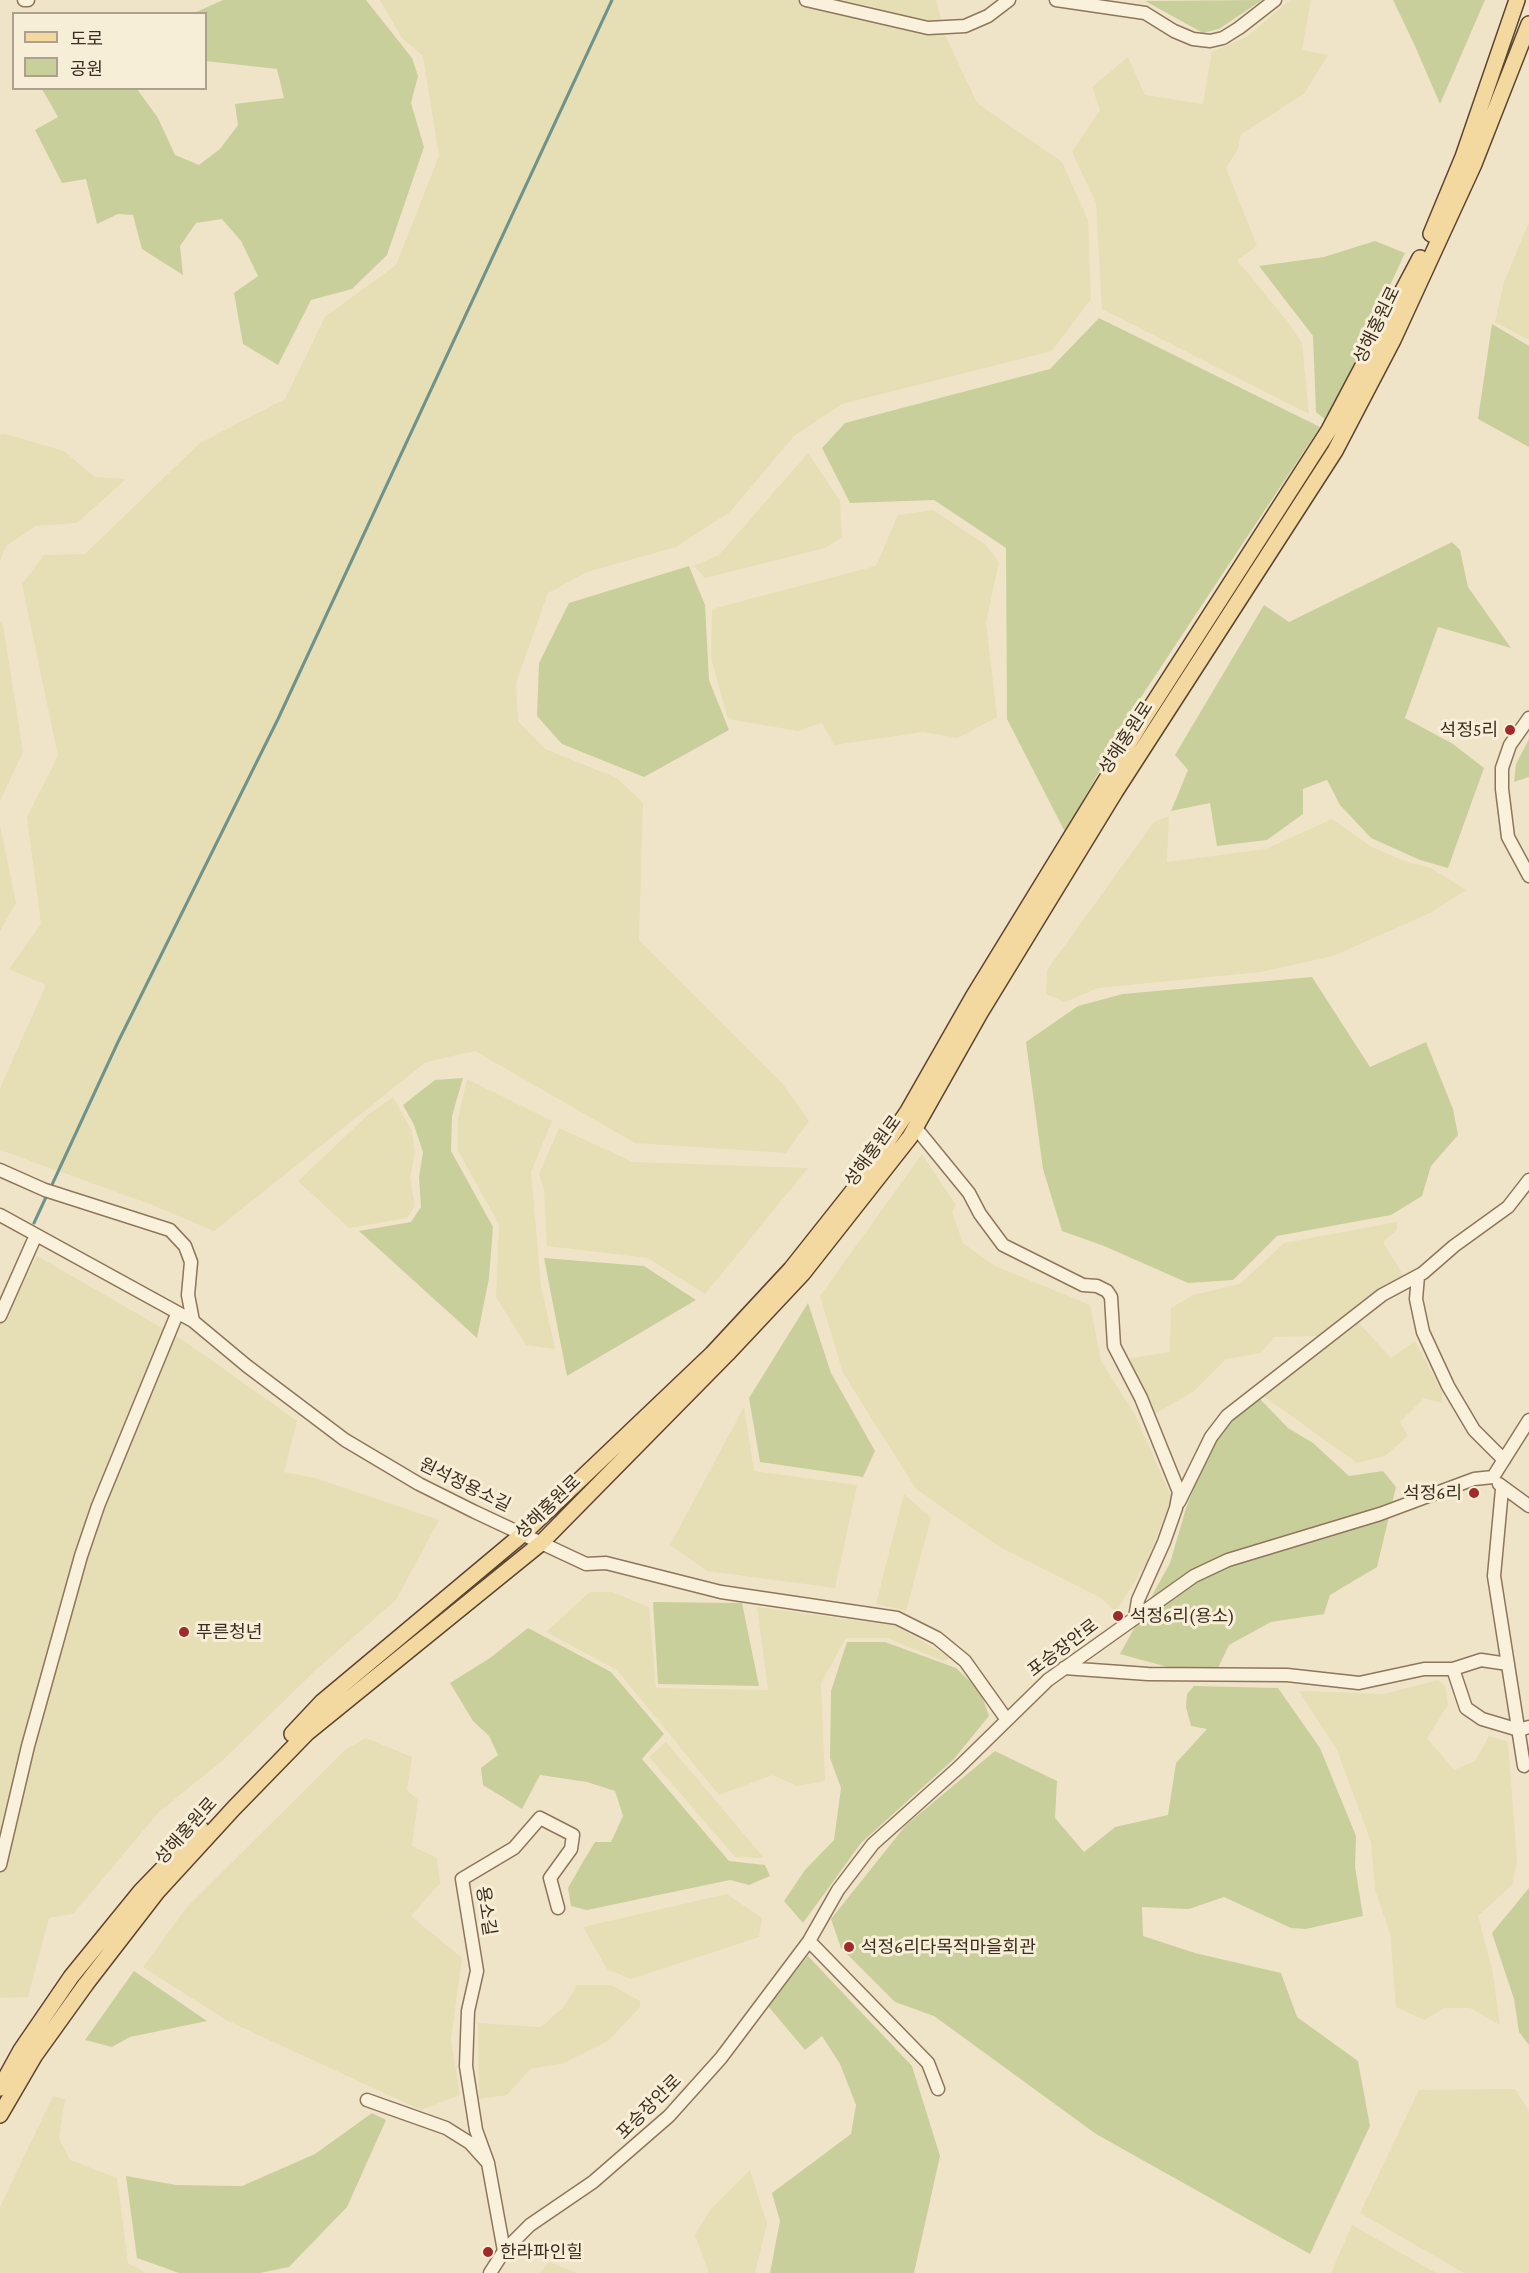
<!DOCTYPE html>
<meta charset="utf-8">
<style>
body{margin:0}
#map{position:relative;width:1529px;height:2273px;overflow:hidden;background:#f0e4c8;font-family:"Crimson Pro","Noto Sans KR",serif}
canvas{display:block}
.legend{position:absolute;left:12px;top:12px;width:195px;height:78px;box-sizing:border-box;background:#f7eed8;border:2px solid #ada18e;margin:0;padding:8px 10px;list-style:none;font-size:18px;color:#3d2e20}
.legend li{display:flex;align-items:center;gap:12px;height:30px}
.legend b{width:30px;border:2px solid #ada18e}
</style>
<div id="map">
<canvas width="1529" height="2273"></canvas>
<ul class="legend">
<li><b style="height:8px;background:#f3d9a0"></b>도로</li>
<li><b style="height:16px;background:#c9cf9b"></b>공원</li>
</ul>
</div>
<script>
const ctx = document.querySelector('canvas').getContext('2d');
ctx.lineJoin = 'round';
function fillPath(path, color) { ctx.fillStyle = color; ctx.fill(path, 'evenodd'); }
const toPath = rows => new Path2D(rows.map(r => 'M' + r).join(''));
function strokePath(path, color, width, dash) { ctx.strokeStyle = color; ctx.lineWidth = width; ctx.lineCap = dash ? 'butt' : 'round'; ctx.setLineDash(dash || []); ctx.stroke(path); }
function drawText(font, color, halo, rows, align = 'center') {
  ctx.font = font + ' "Crimson Pro","Noto Sans KR",serif'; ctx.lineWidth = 6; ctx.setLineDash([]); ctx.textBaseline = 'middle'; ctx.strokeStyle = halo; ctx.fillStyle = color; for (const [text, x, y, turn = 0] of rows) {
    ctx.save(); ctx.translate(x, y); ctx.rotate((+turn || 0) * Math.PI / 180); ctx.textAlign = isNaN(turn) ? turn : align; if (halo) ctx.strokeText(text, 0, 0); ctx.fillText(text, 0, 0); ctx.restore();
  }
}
const farmland = toPath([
 [380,0,936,0,945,35,977,103,1062,162,1088,220,1091,299,1052,351,842,404,794,436,730,512,676,547,587,572,548,593,516,683,518,721,545,749,617,778,643,803,639,940,782,1083,809,1121,786,1153,635,1143,475,1051,426,1062,214,1231,150,1204,0,1150,0,1088,46,985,9,969,41,924,27,817,58,756,22,584,44,555,85,554,200,443,285,399,325,317,396,265,439,156,423,56,402,38],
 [1290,0,1311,0,1302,50,1328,55,1304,94,1241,134,1238,149,1226,168,1257,246,1237,260,1288,322,1302,343,1309,414,1102,309,1096,203,1072,152,1100,110,1092,87,1128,57,1145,95,1203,104,1212,52,1248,36],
 [1529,222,1529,340,1495,322,1504,282],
 [5,434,64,451,95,477,126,479,77,523,36,526,6,546,0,560,0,435],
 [808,453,840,501,842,537,825,548,705,578,694,566,719,555],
 [933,510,985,544,999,562,986,622,997,717,958,738,923,732,834,745,822,723,798,731,728,719,711,658,712,609,876,566,898,515],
 [0,621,3,625,23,752,0,801],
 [1169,816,1167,862,1266,849,1332,819,1372,847,1404,861,1431,868,1466,890,1430,913,1333,956,1261,972,1098,988,1065,1002,1046,994,1047,970,1154,822],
 [0,825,16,903,0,931],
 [467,1079,552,1121,531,1172,541,1286,555,1349,526,1345,496,1297,499,1224,458,1151,458,1119],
 [393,1097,412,1131,415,1153,410,1178,415,1206,407,1218,349,1228,298,1181,369,1114],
 [559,1128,633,1162,808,1168,705,1294,648,1258,547,1246,544,1190,539,1174],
 [922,1154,956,1205,952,1212,963,1243,995,1266,1090,1305,1101,1361,1134,1413,1172,1498,1147,1562,1116,1612,1101,1598,998,1546,916,1489,843,1373,820,1296],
 [1397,1222,1397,1230,1383,1242,1405,1278,1377,1293,1318,1336,1274,1337,1261,1353,1226,1359,1194,1391,1155,1414,1121,1360,1170,1352,1171,1308,1193,1295,1240,1284,1284,1243],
 [37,1256,183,1340,297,1421,284,1472,315,1478,439,1520,396,1600,318,1668,223,1760,159,1812,73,1914,49,1918,28,1997,0,1998,0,1312,7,1315],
 [1359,1323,1391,1358,1415,1341,1442,1392,1442,1403,1424,1398,1400,1422,1408,1436,1385,1456,1357,1463,1262,1395],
 [744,1407,754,1471,857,1485,835,1588,707,1571,670,1545],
 [904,1494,931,1518,906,1611,876,1604],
 [590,1592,612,1592,649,1607,656,1688,768,1690,757,1607,897,1626,950,1658,943,1661,887,1638,846,1638,821,1683,825,1781,797,1786,773,1775,719,1795,617,1670,546,1632],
 [1438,1680,1445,1686,1448,1705,1427,1738,1454,1770,1475,1761,1489,1736,1508,1742,1517,1861,1512,1885,1478,1916,1492,1968,1500,2025,1470,2008,1444,2008,1424,2020,1396,2007,1390,1933,1375,1890,1371,1842,1337,1750,1299,1691,1384,1694],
 [366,1738,412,1757,407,1790,418,1800,412,1846,437,1858,440,1883,411,1916,462,1958,451,2039,460,2095,421,2110,226,2020,143,1967,187,1907,346,1749],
 [666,1742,764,1858,735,1857,649,1757],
 [727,1894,762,1918,759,1937,631,1979,607,1969,583,1927],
 [577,1985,611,1985,640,2001,640,2007,608,2041,564,2063,530,2069,507,2095,479,2099,478,2023,541,2027,564,2007],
 [1515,2089,1529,2111,1529,2273,1464,2273,1360,2213,1419,2090],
 [53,2096,65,2099,59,2138,70,2160,117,2178,128,2263,146,2273,0,2273,0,2207],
 [750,2170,767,2224,755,2273,709,2273,695,2235,710,2210],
 [1352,2225,1436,2273,1331,2273],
 [549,2262,577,2273,540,2273]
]);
const green = toPath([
 [223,0,366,0,412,58,418,76,411,103,424,147,387,255,352,289,311,300,278,365,243,344,234,293,258,276,241,241,222,219,196,223,180,246,183,275,142,249,133,215,118,214,97,224,86,179,62,183,35,130,58,117,42,89,137,89,158,118,175,155,199,165,220,149,238,125,235,104,284,98,277,69,206,61,206,14,194,13],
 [1262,0,1219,29,1203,33,1145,1],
 [1393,0,1485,0,1440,104,1415,46],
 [1375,241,1405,253,1327,421,1316,412,1313,336,1259,266,1324,257],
 [1099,318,1320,427,1143,694,1065,832,1007,719,1006,548,934,500,850,503,822,448,845,423,1050,369],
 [1492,324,1529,346,1529,447,1478,419],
 [1452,542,1460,550,1468,587,1511,648,1438,627,1405,718,1453,744,1484,768,1448,868,1420,860,1371,838,1340,805,1327,780,1303,789,1303,814,1267,840,1217,846,1210,803,1171,811,1188,770,1175,755,1264,605,1289,622],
 [689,566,705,605,709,680,729,730,644,777,562,744,537,716,539,663,569,603],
 [1529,739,1529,777,1514,782,1516,764],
 [1312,977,1370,1067,1426,1042,1453,1109,1458,1135,1431,1166,1422,1196,1391,1215,1277,1236,1233,1280,1188,1283,1104,1246,1062,1231,1043,1169,1026,1042,1078,1006,1123,994],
 [463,1078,452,1116,451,1151,493,1227,489,1278,477,1338,359,1231,411,1222,421,1207,419,1177,423,1152,414,1125,403,1105,435,1080],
 [544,1258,644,1266,696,1300,567,1376],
 [808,1303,831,1373,875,1451,863,1477,760,1462,749,1398],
 [1260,1399,1288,1428,1313,1443,1349,1476,1383,1471,1396,1487,1377,1567,1330,1595,1324,1614,1271,1622,1229,1645,1218,1668,1182,1671,1120,1654,1170,1563,1186,1508,1217,1430],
 [653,1602,742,1603,759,1686,658,1684],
 [528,1628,611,1672,664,1734,642,1759,729,1861,765,1865,770,1876,749,1885,730,1880,587,1910,571,1906,568,1888,584,1860,595,1842,611,1842,623,1816,615,1791,587,1782,540,1775,522,1809,483,1785,481,1768,498,1755,489,1736,473,1721,450,1683,490,1658],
 [847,1642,885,1642,956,1668,980,1691,989,1716,954,1759,861,1843,803,1923,784,1901,805,1870,834,1840,841,1788,830,1758,831,1691],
 [1194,1686,1278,1688,1320,1748,1356,1836,1355,1867,1363,1916,1306,1929,1291,1928,1224,1897,1189,1909,1142,1907,1143,1936,1195,1953,1281,1973,1297,2017,1358,2061,1370,2126,1310,2254,1096,2134,934,2016,895,2002,841,1948,831,1919,906,1825,995,1751,1057,1781,1055,1818,1084,1852,1115,1827,1168,1815,1176,1763,1207,1729,1191,1726,1186,1707,1187,1694],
 [1529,1888,1529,2045,1519,2032,1514,1999,1492,1933],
 [808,1956,912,2066,940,2156,914,2273,770,2273,780,2221,772,2193,851,2134,856,2105,840,2064,822,2036,805,2050,768,2006],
 [134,1971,207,2021,130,2037,112,2047,85,2040],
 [372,2113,386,2120,347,2207,289,2267,260,2273,179,2273,137,2258,126,2176,176,2185,242,2186,315,2154]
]);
const stream = toPath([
 [50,1189,118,1042,278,719,612,0],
 [34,1223,47,1195]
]);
const minor = toPath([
 [24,0,28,0],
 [806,0,928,28,965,26,988,16,1009,0],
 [1056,0,1145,13,1174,31,1193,39,1210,41,1223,38,1239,28,1275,0],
 [1529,718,1510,745,1502,768,1502,789,1508,837,1529,876],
 [920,1133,969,1193,980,1214,1003,1245,1083,1285,1097,1286,1107,1291,1111,1297,1114,1346,1141,1398,1179,1492,1176,1508,1164,1542,1138,1600,1135,1618],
 [0,1170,45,1190,170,1230,185,1246,191,1262,188,1295,193,1321],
 [0,1215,193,1321,247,1366,345,1440,419,1484,475,1512,586,1564,606,1563,721,1592,897,1618,937,1638,965,1661,1007,1720],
 [1418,1276,1416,1299,1423,1332,1448,1386,1474,1430,1504,1460],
 [0,1316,36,1235],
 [1499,1484,1529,1506],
 [1502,1489,1494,1576,1524,1766],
 [1179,1502,1211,1437,1227,1416,1382,1295,1423,1273,1454,1246,1508,1207,1529,1180],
 [1064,1668,1148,1674,1287,1675,1359,1683,1424,1669,1453,1669,1481,1660,1508,1664],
 [1453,1669,1466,1708,1482,1719,1519,1730,1529,1727],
 [0,1865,28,1746,81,1556,98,1506,177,1314],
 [809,1941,928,2063,938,2089],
 [367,2100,446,2128,470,2143,488,2163,504,2251],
 [488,2163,476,2130,466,2066,468,2011,477,1971,462,1879,514,1848,540,1818,573,1835,571,1849,550,1878,558,1908],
 [490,2273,504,2251,530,2225,593,2182,669,2116,721,2058,809,1941,838,1890,873,1844,958,1768,1048,1680,1194,1576,1228,1560,1380,1514,1474,1479,1493,1477,1529,1420]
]);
const major = toPath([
 [1431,234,1463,157,1517,0],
 [292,1734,322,1702,524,1533,712,1354,791,1269,860,1182,908,1111,973,997,1144,718,1329,430,1420,258],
 [0,2088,21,2050,71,1977,141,1891,201,1829],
 [0,2115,35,2055,86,1984,157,1892,234,1808,307,1733,540,1544,727,1354,803,1273,910,1137,980,1013,1115,792,1335,451,1393,340,1474,164,1529,24]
]);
const markers = [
 [1510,730,6,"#9e2a2b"],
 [1474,1493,6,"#9e2a2b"],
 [1118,1616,6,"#9e2a2b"],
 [184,1632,6,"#9e2a2b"],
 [849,1947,6,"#9e2a2b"],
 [488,2252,6,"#9e2a2b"]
];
const streetNames = [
 ["성해홍원로",1377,325,-64],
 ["성해홍원로",1126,738,-57],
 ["성해홍원로",873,1151,-54],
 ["원석정용소길",465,1485,26],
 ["성해홍원로",548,1507,-44],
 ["포승장안로",1063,1648,-37],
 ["성해홍원로",186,1831,-48],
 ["용소길",486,1911,81],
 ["포승장안로",649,2107,-45]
];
const poiNames = [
 ["석정5리",1498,730,"right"],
 ["석정6리",1462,1493,"right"],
 ["석정6리(용소)",1130,1616],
 ["푸른청년",196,1632],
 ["석정6리다목적마을회관",861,1947],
 ["한라파인힐",500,2252]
];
fillPath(farmland, '#e6deb5');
fillPath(green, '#c9cf9b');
strokePath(stream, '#6f938a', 3);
strokePath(minor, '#8d765c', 15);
strokePath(major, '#5b4430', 18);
strokePath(minor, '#faf1dc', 12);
strokePath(major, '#f3d9a0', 15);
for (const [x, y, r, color] of markers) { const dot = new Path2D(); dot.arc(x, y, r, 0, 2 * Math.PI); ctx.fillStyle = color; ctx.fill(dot); strokePath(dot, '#f7eed8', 2); }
drawText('18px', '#3d2e20', '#f7eed8', streetNames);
drawText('18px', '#3d2e20', '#f7eed8', poiNames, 'left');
</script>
